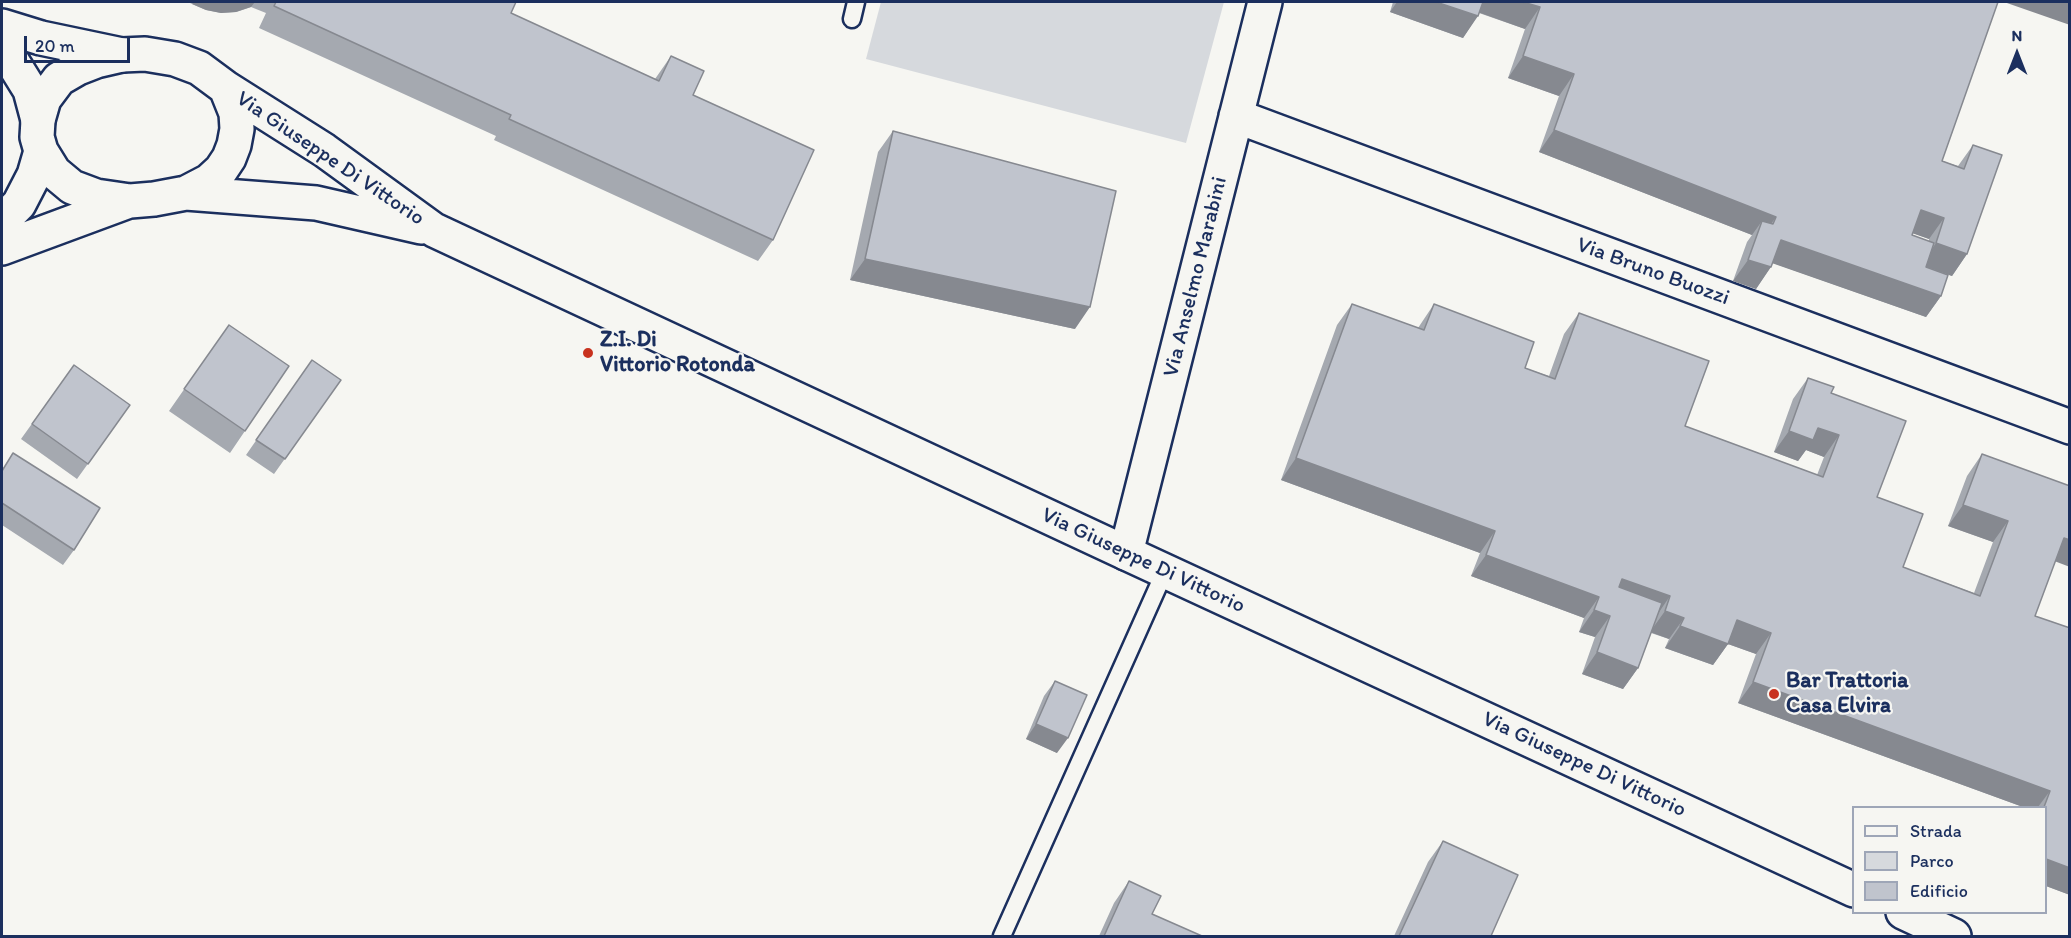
<!DOCTYPE html>
<style>
body{margin:0}
#map{position:relative;width:2071px;height:938px;overflow:hidden;background:#f6f6f2;font-family:Itim,sans-serif}
canvas{display:block}
.frame{position:absolute;inset:0;border:3px solid #1b2f5e;pointer-events:none}
.legend{position:absolute;left:1852px;top:806px;width:195px;height:108px;box-sizing:border-box;background:#f6f6f2;border:2px solid #9ea6b7;margin:0;padding:8px 10px;list-style:none;font-size:18px;color:#1b2f5e}
.legend li{display:flex;align-items:center;gap:12px;height:30px}
.legend b{width:30px;border:2px solid #9ea6b7}
.north{position:absolute;left:1987px;top:24px;width:60px;height:60px;-webkit-text-stroke:4px #f6f6f2;paint-order:stroke;rotate:0deg;font-size:16px;font-weight:700;line-height:24px;text-align:center;color:#1b2f5e}
.north::after{content:'';display:block;margin:auto;width:21px;height:27px;background:#1b2f5e;clip-path:polygon(50% 0,100% 100%,50% 72%,0 100%)}
.scale{position:absolute;left:24px;top:36px;width:106px;height:27px;box-sizing:border-box;border:3px solid #1b2f5e;border-top:0;padding-left:8px;font-size:18px;line-height:21px;white-space:nowrap;color:#1b2f5e;-webkit-text-stroke:4px #f6f6f2;paint-order:stroke}
</style>
<div id="map">
<canvas width="2071" height="938"></canvas>
<div class="frame"></div>
<ul class="legend">
<li><b style="height:8px;background:#f6f6f2"></b>Strada</li>
<li><b style="height:16px;background:#d6d9dd"></b>Parco</li>
<li><b style="height:16px;background:#c0c4cd"></b>Edificio</li>
</ul>
<div class="north">N</div>
<div class="scale">20 m</div>
</div>
<script>
const ctx = document.querySelector('canvas').getContext('2d');
ctx.lineJoin = 'round';
function fillPath(path, color) { ctx.fillStyle = color; ctx.fill(path, 'evenodd'); }
const toPath = rows => new Path2D(rows.map(r => 'M' + r).join(''));
function strokePath(path, color, width, dash) { ctx.strokeStyle = color; ctx.lineWidth = width; ctx.lineCap = dash ? 'butt' : 'round'; ctx.setLineDash(dash || []); ctx.stroke(path); }
function drawText(font, color, halo, rows, align = 'center') {
  ctx.font = font + ' Itim,sans-serif'; ctx.lineWidth = 4.5; ctx.setLineDash([]); ctx.textBaseline = 'middle'; ctx.strokeStyle = halo; ctx.fillStyle = color; for (const [text, x, y, turn = 0] of rows) {
    ctx.save(); ctx.translate(x, y); ctx.rotate((+turn || 0) * Math.PI / 180); ctx.textAlign = isNaN(turn) ? turn : align; if (halo) ctx.strokeText(text, 0, 0); ctx.fillText(text, 0, 0); ctx.restore();
  }
}
const green = toPath([
 [881,2,1224,2,1186,143,866,59]
]);
const lane = toPath([
 [852,19,856,2],
 [1002,936,1165,571]
]);
const street = toPath([
 [2,26,41,38,122,55],
 [2,45,30,90,38,120],
 [1236,116,2070,427],
 [1126,553,1265,2]
]);
const secondary = toPath([
 [145,54,175,59,199,68,226,88,236,113,237,129,234,145,229,158,221,170,209,181,186,193,154,199,130,201,96,196,72,187,54,172,41,151,37,137,38,120,44,99,59,79,78,68,96,61,122,55,145,54],
 [226,88,324,150,434,230,1126,553,1854,890],
 [186,193,316,203,421,227],
 [2,221,19,204,34,175,41,151],
 [2,248,129,201],
 [1903,912,1954,936]
]);
const wall = toPath([
 [188,2,516,2,511,13,655,79,671,56,773,240,758,261,494,140,496,136,259,28,266,13,251,7,236,12,221,13,206,10,192,4],
 [1393,2,1998,2,1942,161,1958,166,1973,145,1967,254,1952,276,1926,267,1941,296,1926,317,1773,263,1756,289,1733,281,1747,242,1752,235,1539,152,1559,96,1508,78,1525,29,1479,13,1463,38,1390,12],
 [1913,233,1929,239,1929,241,1912,235],
 [893,131,1075,329,850,280,878,152],
 [1352,304,1418,328,1434,304,1525,368,1549,376,1564,334,1579,313,1685,426,1817,475,1824,457,1806,450,1798,461,1774,452,1793,399,1808,378,1831,393,1877,497,1903,567,1974,593,1993,542,1948,526,1967,476,1982,454,2055,562,2035,616,2070,628,2070,895,2046,886,2046,807,2023,807,1738,703,1756,654,1728,644,1713,665,1665,648,1669,639,1651,633,1638,668,1623,689,1582,674,1595,637,1579,632,1584,618,1471,576,1480,553,1281,480,1337,325],
 [229,325,289,366,230,453,169,411],
 [312,360,341,380,274,474,246,455],
 [74,365,130,405,77,479,21,439],
 [13,453,74,550,63,565,2,525,2,470],
 [1055,681,1057,753,1026,739,1044,696],
 [1443,841,1491,936,1394,936,1428,862],
 [1129,881,1152,914,1202,936,1099,936,1114,903]
]);
const shadedWall = toPath([
 [194,2,255,2,251,7,236,12,221,13,206,10,192,4],
 [1397,2,1436,2,1478,16,1463,38,1390,12],
 [1478,2,1523,2,1540,7,1525,29,1472,10],
 [2004,2,2070,2,2070,25],
 [1523,56,1574,74,1559,96,1508,78],
 [1554,130,1776,217,1761,238,1762,221,1752,235,1539,152],
 [1921,210,1944,218,1929,239,1906,231],
 [1781,240,1941,296,1926,317,1766,261],
 [1936,243,1967,254,1952,276,1921,265],
 [865,259,1090,307,1075,329,850,280],
 [1748,260,1771,267,1756,289,1733,281],
 [1818,428,1839,435,1824,457,1806,450,1798,461,1774,452,1789,431],
 [1296,458,1495,531,1480,553,1281,480],
 [1963,505,2008,521,1993,542,1948,526],
 [2064,538,2070,540,2070,567,2049,559],
 [1486,555,1599,597,1584,618,1471,576],
 [1622,579,1670,596,1655,618,1607,600],
 [1594,610,1610,616,1595,637,1579,632],
 [1665,611,1684,618,1669,639,1650,632],
 [1737,620,1771,633,1756,654,1728,644,1713,665,1665,648,1680,626],
 [1597,652,1638,668,1623,689,1582,674],
 [1753,682,2050,791,2038,807,2023,807,1738,703],
 [1036,724,1068,738,1057,753,1026,739],
 [2046,859,2070,868,2070,895,2046,886]
]);
const building = toPath([
 [276,2,516,2,511,13,659,81,671,56,704,71,693,95,814,150,773,240,509,119,511,115,274,6,276,2],
 [1436,2,1483,2,1478,16,1436,2],
 [1523,2,1998,2,1942,161,1964,169,1973,145,2002,155,1967,254,1936,243,1944,218,1921,210,1912,235,1934,243,1926,267,1948,275,1941,296,1781,240,1771,267,1748,260,1762,221,1773,224,1776,217,1554,130,1574,74,1523,56,1540,7,1523,2],
 [893,131,1116,191,1090,307,865,259,893,131],
 [1352,304,1424,330,1434,304,1534,342,1525,368,1555,379,1579,313,1709,361,1685,426,1823,477,1839,435,1818,428,1813,440,1789,431,1808,378,1834,387,1831,393,1906,421,1877,497,1923,514,1903,567,1980,596,2008,521,1963,505,1982,454,2070,486,2070,540,2064,538,2035,616,2070,628,2070,868,2046,859,2046,807,2044,807,2050,791,1753,682,1771,633,1737,620,1728,644,1680,626,1684,618,1665,611,1670,596,1622,579,1619,587,1662,603,1638,668,1597,652,1610,616,1594,610,1599,597,1486,555,1495,531,1296,458,1352,304],
 [229,325,289,366,245,431,184,389,229,325],
 [312,360,341,380,285,459,256,440,312,360],
 [74,365,130,405,88,464,32,424,74,365],
 [13,453,100,508,74,550,2,503,2,471,13,453],
 [1055,681,1087,695,1068,738,1036,724,1055,681],
 [1443,841,1518,875,1491,936,1399,936,1443,841],
 [1129,881,1161,896,1152,914,1202,936,1104,936,1129,881]
]);
const markers = [
 [588,353,6,"#c8321e"],
 [1774,694,6,"#c8321e"]
];
const streetNames = [
 ["Via Giuseppe Di Vittorio",330,159,34],
 ["Via Bruno Buozzi",1653,272,20],
 ["Via Anselmo Marabini",1196,277,-76],
 ["Via Giuseppe Di Vittorio",1143,561,25],
 ["Via Giuseppe Di Vittorio",1584,765,25]
];
const poiNames = [
 ["Z.I. Di",600,340],
 ["Vittorio Rotonda",600,365],
 ["Bar Trattoria",1786,681],
 ["Casa Elvira",1786,706]
];
fillPath(green, '#d6d9dd');
strokePath(lane, '#1b2f5e', 21);
strokePath(street, '#1b2f5e', 38);
strokePath(secondary, '#1b2f5e', 38);
strokePath(lane, '#f6f6f2', 16);
strokePath(street, '#f6f6f2', 33);
strokePath(secondary, '#f6f6f2', 33);
fillPath(wall, '#a5a9b0');
fillPath(shadedWall, '#868990');
fillPath(building, '#c0c4cd');
strokePath(building, '#868990', 1.5);
for (const [x, y, r, color] of markers) { const dot = new Path2D(); dot.arc(x, y, r, 0, 2 * Math.PI); ctx.fillStyle = color; ctx.fill(dot); strokePath(dot, '#f6f6f2', 2); }
drawText('22px', '#1b2f5e', '#f6f6f2', streetNames);
drawText('bold 22px', '#1b2f5e', '#f6f6f2', poiNames, 'left');
</script>
